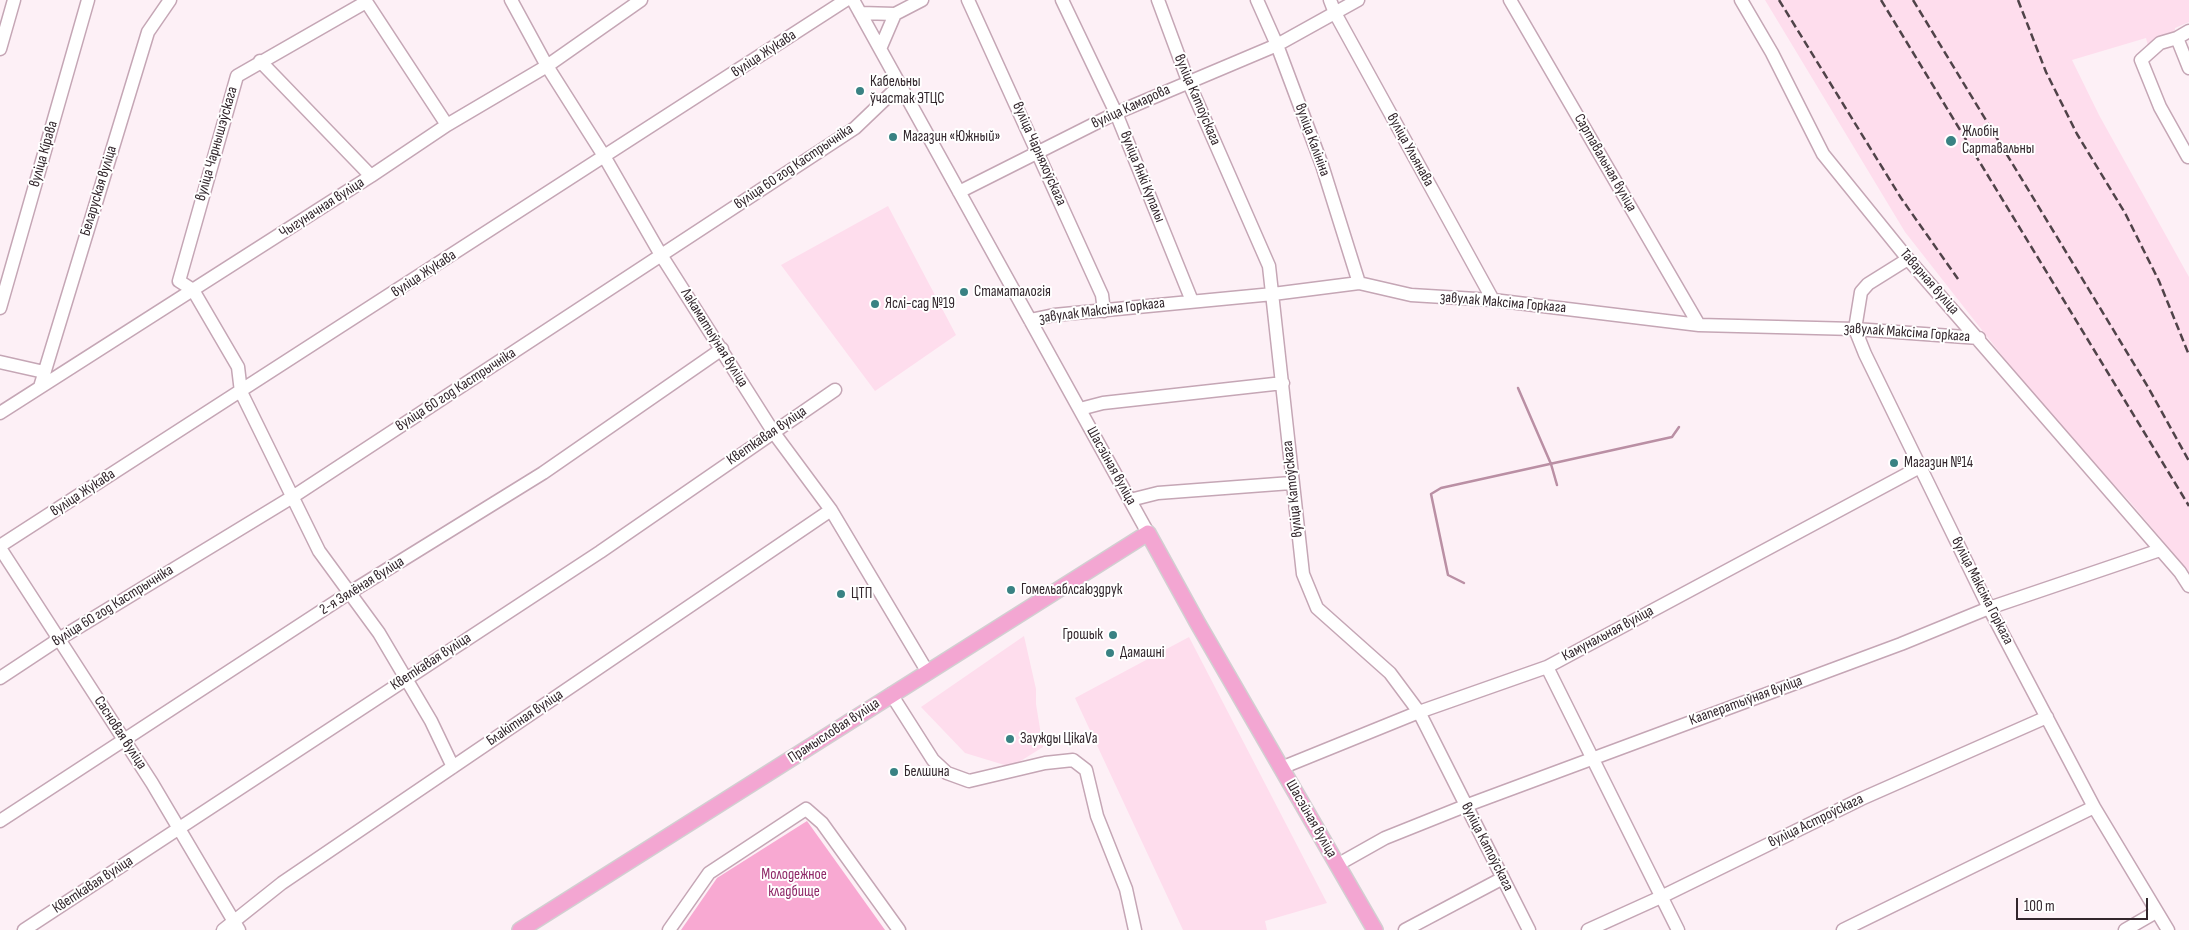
<!DOCTYPE html>
<meta charset="utf-8">
<style>
body{margin:0}
#map{position:relative;width:2189px;height:930px;overflow:hidden;background:#fdf0f6;font-family:"Sofia Sans Condensed",sans-serif}
canvas{display:block}
.scale{position:absolute;left:2016px;top:898px;width:132px;height:22px;box-sizing:border-box;border:2px solid #32262c;border-top:0;padding-left:6px;font-size:15px;line-height:18px;white-space:nowrap;color:#32262c;-webkit-text-stroke:4px #fff;paint-order:stroke}
</style>
<div id="map">
<canvas width="2189" height="930"></canvas>
<div class="scale">100 m</div>
</div>
<script>
const ctx = document.querySelector('canvas').getContext('2d');
ctx.lineJoin = 'round';
function fillPath(path, color) { ctx.fillStyle = color; ctx.fill(path, 'evenodd'); }
const toPath = rows => new Path2D(rows.map(r => 'M' + r).join(''));
function strokePath(path, color, width, dash) { ctx.strokeStyle = color; ctx.lineWidth = width; ctx.lineCap = dash ? 'butt' : 'round'; ctx.setLineDash(dash || []); ctx.stroke(path); }
function drawText(font, color, halo, rows, align = 'center') {
  ctx.font = font + ' "Sofia Sans Condensed",sans-serif'; ctx.lineWidth = 4; ctx.setLineDash([]); ctx.textBaseline = 'middle'; ctx.strokeStyle = halo; ctx.fillStyle = color; for (const [text, x, y, turn = 0] of rows) {
    ctx.save(); ctx.translate(x, y); ctx.rotate((+turn || 0) * Math.PI / 180); ctx.textAlign = isNaN(turn) ? turn : align; if (halo) ctx.strokeText(text, 0, 0); ctx.fillText(text, 0, 0); ctx.restore();
  }
}
const built = toPath([
 [1765,0,2189,0,2189,22,2175,28,2175,32,2148,46,2146,38,2072,60,2099,115,2189,277,2189,572,2131,503,2047,413,1905,232],
 [888,206,956,335,875,391,781,265],
 [1024,636,1036,689,1036,704,1043,747,1011,767,965,753,921,707],
 [1189,637,1327,903,1265,921,1267,930,1183,930,1075,698]
]);
const green = toPath([
 [807,821,885,930,681,930,717,878]
]);
const stream = toPath([
 [1518,388,1551,464,1557,485],
 [1464,583,1448,575,1431,494,1441,488,1672,437,1679,427]
]);
const minor = toPath([
 [365,0,447,125],
 [511,0,547,66,604,156,661,255,774,433,831,510,927,671],
 [853,0,1148,533],
 [968,0,1102,295,1104,311],
 [1062,0,1116,113,1192,301],
 [1158,0,1188,81,1269,266,1303,574,1317,608,1390,673,1419,712,1529,930],
 [1257,0,1277,45,1322,165,1359,283],
 [1330,0,1335,13,1493,300],
 [1510,0,1699,325],
 [1741,0,1772,53,1823,154,1908,259,2180,572,2189,586],
 [366,2,237,76,179,281,193,290,238,367,241,392,319,551,379,633,431,721,453,767],
 [860,13,895,14],
 [2189,31,2177,38,2189,68],
 [2177,38,2160,43,2141,60,2160,107,2188,157],
 [0,49,14,0],
 [880,49,895,14,922,0],
 [260,61,371,176],
 [959,192,1116,113,1277,45,1358,0],
 [1908,259,1868,284,1861,292,1855,329,1865,354,1989,608,2094,807,2168,930],
 [0,308,88,0],
 [1030,320,1054,315,1273,294,1359,283,1411,295,1493,300,1699,325,1855,329,1979,338],
 [0,362,44,372],
 [40,387,148,32,170,0],
 [1080,409,1103,403,1283,383],
 [0,413,371,176,447,125,547,66,641,0],
 [1130,500,1158,493,1291,483],
 [0,546,846,0],
 [0,548,152,783,239,930],
 [1547,667,1678,930],
 [0,678,59,639,294,496,855,128,900,85],
 [891,694,933,760,947,773,969,781,1045,763,1073,760,1086,770,1097,816,1126,889,1135,930],
 [1281,768,1419,712,1547,667,1920,467],
 [0,821,349,593,543,473,722,349],
 [1337,865,1385,838,1465,806,1901,644,1989,608,2160,550],
 [24,930,600,552,835,390],
 [223,930,282,883,831,510],
 [669,930,709,873,806,809,822,823,899,930],
 [1405,930,1503,878],
 [1588,930,1661,897,1861,799,2047,717],
 [1843,930,2094,807],
 [2125,930,2156,912]
]);
const major = toPath([
 [520,930,1148,533,1197,622,1375,930]
]);
const rail = toPath([
 [1779,0,1901,198,1958,279],
 [1881,0,2189,506],
 [1913,0,2148,387,2189,461],
 [2018,0,2046,72,2077,134,2125,213,2159,281,2189,355]
]);
const markers = [
 [860,91,5,"#398283"],
 [893,137,5,"#398283"],
 [1951,141,6,"#398283"],
 [964,292,5,"#398283"],
 [875,304,5,"#398283"],
 [1894,463,5,"#398283"],
 [1011,590,5,"#398283"],
 [841,594,5,"#398283"],
 [1113,635,5,"#398283"],
 [1110,653,5,"#398283"],
 [1010,739,5,"#398283"],
 [894,772,5,"#398283"]
];
const streetNames = [
 ["вуліца Жукава",764,54,-33],
 ["вуліца Катоўскага",1197,100,67],
 ["вуліца Камарова",1131,107,-25],
 ["вуліца Калініна",1312,140,70],
 ["вуліца Чарнышэўскага",217,144,-74],
 ["вуліца Ульянава",1410,150,61],
 ["вуліца Кірава",44,154,-74],
 ["вуліца Чарняхоўскага",1039,154,66],
 ["Сартавальная вуліца",1605,163,60],
 ["вуліца 60 год Кастрычніка",794,167,-34],
 ["вуліца Янкі Купалы",1142,177,68],
 ["Беларуская вуліца",99,191,-73],
 ["Чыгуначная вуліца",322,208,-33],
 ["вуліца Жукава",424,274,-33],
 ["Таварная вуліца",1929,282,49],
 ["завулак Максіма Горкага",1503,303,5],
 ["завулак Максіма Горкага",1102,311,-7],
 ["завулак Максіма Горкага",1907,333,4],
 ["Лакаматыўная вуліца",714,338,58],
 ["вуліца 60 год Кастрычніка",456,390,-33],
 ["Кветкавая вуліца",767,436,-34],
 ["Шасэйная вуліца",1111,466,61],
 ["вуліца Катоўскага",1293,489,-96],
 ["вуліца Жукава",83,493,-33],
 ["2-я Зялёная вуліца",362,586,-32],
 ["вуліца Максіма Горкага",1982,591,63],
 ["вуліца 60 год Кастрычніка",113,606,-32],
 ["Камунальная вуліца",1608,634,-28],
 ["Кветкавая вуліца",431,662,-33],
 ["Кааператыўная вуліца",1746,701,-20],
 ["Блакітная вуліца",525,718,-34],
 ["Прамысловая вуліца",834,731,-33],
 ["Сасновая вуліца",120,733,57],
 ["Шасэйная вуліца",1311,819,60],
 ["вуліца Астроўскага",1816,821,-26],
 ["вуліца Катоўскага",1487,847,63],
 ["Кветкавая вуліца",93,885,-33]
];
const poiNames = [
 ["Кабельны",870,82],
 ["ўчастак ЭТЦС",870,99],
 ["Жлобін",1962,132],
 ["Сартавальны",1962,149],
 ["Магазин «Южный»",903,137],
 ["Стаматалогія",974,292],
 ["Яслі-сад №19",885,304],
 ["Магазин №14",1904,463],
 ["Гомельаблсаюздрук",1021,590],
 ["ЦТП",851,594],
 ["Грошык",1103,635,"right"],
 ["Дамашні",1120,653],
 ["Заужды ЦікаVа",1020,739],
 ["Белшина",904,772]
];
const parkNames = [
 ["Молодежное",794,875],
 ["кладбище",794,892]
];
fillPath(built, '#fedded');
fillPath(green, '#f8a9d2');
strokePath(stream, '#ba8fa4', 2.5);
strokePath(minor, '#c5a6b5', 15);
strokePath(major, '#d2cfd1', 18);
strokePath(minor, '#fff', 12);
strokePath(major, '#f3a6d2', 15);
strokePath(rail, '#504349', 2.5, [8, 4]);
for (const [x, y, r, color] of markers) { const dot = new Path2D(); dot.arc(x, y, r, 0, 2 * Math.PI); ctx.fillStyle = color; ctx.fill(dot); strokePath(dot, '#fff', 2); }
drawText('15px', '#32262c', '#fff', streetNames);
drawText('15px', '#32262c', '#fff', poiNames, 'left');
drawText('15px', '#8f2867', '#fff', parkNames);
</script>
